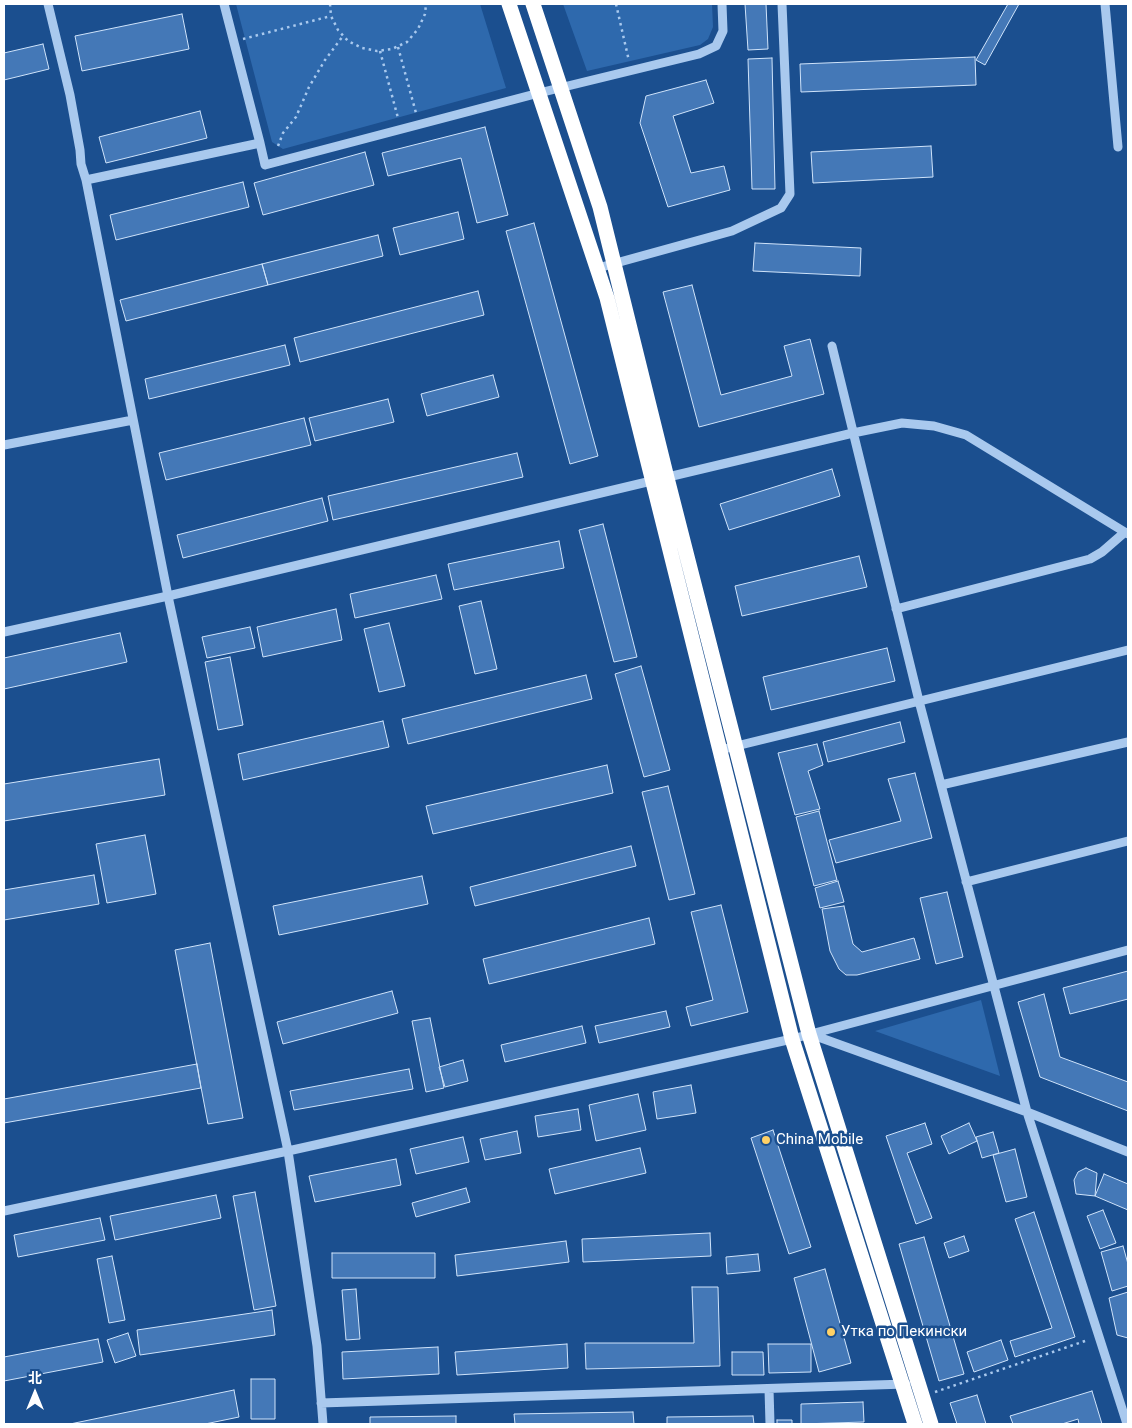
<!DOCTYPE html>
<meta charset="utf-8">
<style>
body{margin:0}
#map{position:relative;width:1132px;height:1428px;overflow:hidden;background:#1b4f8f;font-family:Roboto,"Noto Sans SC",sans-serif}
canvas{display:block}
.frame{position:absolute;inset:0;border:5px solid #fff;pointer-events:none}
.north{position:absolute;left:10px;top:1368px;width:50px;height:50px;-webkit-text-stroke:4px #1b4f8f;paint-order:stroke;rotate:0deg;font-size:14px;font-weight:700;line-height:20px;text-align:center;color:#fff}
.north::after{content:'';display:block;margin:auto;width:18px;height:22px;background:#fff;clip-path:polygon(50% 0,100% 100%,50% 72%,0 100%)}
</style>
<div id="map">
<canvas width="1132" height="1428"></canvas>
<div class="frame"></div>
<div class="north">北</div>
</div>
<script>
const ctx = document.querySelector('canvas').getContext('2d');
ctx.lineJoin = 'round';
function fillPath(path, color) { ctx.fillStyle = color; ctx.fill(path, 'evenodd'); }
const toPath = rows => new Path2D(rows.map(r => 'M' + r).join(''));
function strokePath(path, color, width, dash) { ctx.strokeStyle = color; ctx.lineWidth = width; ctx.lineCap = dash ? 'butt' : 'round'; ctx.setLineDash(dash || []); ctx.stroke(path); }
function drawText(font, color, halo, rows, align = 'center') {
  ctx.font = font + ' Roboto,sans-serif'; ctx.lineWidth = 5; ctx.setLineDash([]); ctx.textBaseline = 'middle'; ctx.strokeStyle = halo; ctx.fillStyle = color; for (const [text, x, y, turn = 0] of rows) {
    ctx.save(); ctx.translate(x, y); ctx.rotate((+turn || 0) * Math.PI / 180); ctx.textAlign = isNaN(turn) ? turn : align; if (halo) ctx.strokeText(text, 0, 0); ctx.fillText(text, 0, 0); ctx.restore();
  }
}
const green = toPath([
 [236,4,480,4,506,88,283,149,272,142],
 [563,4,712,4,713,27,708,39,700,45,587,71],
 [981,1000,1000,1076,875,1031]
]);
const building = toPath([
 [745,4,766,4,768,49,748,50,745,4],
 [1008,4,1019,4,985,65,976,60,1008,4],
 [182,14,189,49,82,71,75,36,182,14],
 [43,44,49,69,4,80,4,53,43,44],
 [975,57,976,85,801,92,800,64,975,57],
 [772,58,775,189,752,189,748,59,772,58],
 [706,80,714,103,673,116,691,173,724,166,730,190,668,207,640,123,646,96,706,80],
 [200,111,207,138,106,163,99,137,200,111],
 [485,127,508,215,477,223,461,158,388,176,382,153,485,127],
 [931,146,933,177,813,183,811,152,931,146],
 [365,152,374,185,263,215,254,183,365,152],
 [243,182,249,207,116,240,110,215,243,182],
 [458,212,464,239,400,255,393,228,458,212],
 [534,223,598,456,570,464,506,231,534,223],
 [378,235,383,256,268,285,262,264,378,235],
 [755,243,861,248,860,276,753,271,755,243],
 [262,264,268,285,126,321,120,300,262,264],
 [692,285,721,395,792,376,784,346,810,339,824,394,699,427,663,292,692,285],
 [478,291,484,315,300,362,294,338,478,291],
 [285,345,290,365,149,399,145,379,285,345],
 [493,375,499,397,427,416,421,394,493,375],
 [388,399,394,422,315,441,309,418,388,399],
 [304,418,311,445,166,480,159,453,304,418],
 [517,453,523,477,333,520,328,496,517,453],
 [832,469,840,496,729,530,720,504,832,469],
 [322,498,328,521,183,558,177,535,322,498],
 [603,524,637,657,614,662,579,530,603,524],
 [559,541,564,568,454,590,448,564,559,541],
 [859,556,867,587,742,616,735,586,859,556],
 [436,575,442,599,355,618,350,594,436,575],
 [481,601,497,669,475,674,459,606,481,601],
 [336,609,342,640,263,657,257,627,336,609],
 [389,623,405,686,379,692,364,629,389,623],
 [250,627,255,648,207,658,202,637,250,627],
 [120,633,127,662,4,689,4,658,120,633],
 [887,648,895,681,771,710,763,677,887,648],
 [230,657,243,725,218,730,205,662,230,657],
 [641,666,670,770,644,777,615,674,641,666],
 [586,675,592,699,408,744,402,719,586,675],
 [383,721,389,747,243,780,238,754,383,721],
 [900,722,905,742,828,762,823,742,900,722],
 [817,744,823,765,808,771,820,809,795,815,778,753,817,744],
 [159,759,165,795,4,821,4,784,159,759],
 [607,765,613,793,433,834,426,806,607,765],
 [915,773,932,838,836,863,829,840,901,821,888,779,915,773],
 [668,786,695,894,669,900,642,792,668,786],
 [819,811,837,880,814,886,796,817,819,811],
 [145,835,156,894,107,903,96,844,145,835],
 [631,846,636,866,475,906,470,887,631,846],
 [94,875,99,904,4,920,4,890,94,875],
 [422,876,428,904,279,935,273,906,422,876],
 [838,881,844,902,820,908,815,888,838,881],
 [947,892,963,957,936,964,920,898,947,892],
 [721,905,748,1012,691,1026,686,1007,713,1000,691,912,721,905],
 [844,906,853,944,862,952,914,938,920,959,857,975,846,975,839,969,830,951,822,909,844,906],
 [649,918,655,944,489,984,483,959,649,918],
 [210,943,243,1118,208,1124,175,950,210,943],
 [1128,971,1128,999,1070,1014,1063,988,1128,971],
 [392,991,398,1013,283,1044,277,1022,392,991],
 [1044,994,1060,1057,1128,1082,1128,1111,1040,1077,1018,1002,1044,994],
 [666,1011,670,1027,599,1043,595,1026,666,1011],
 [430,1018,444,1088,426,1092,412,1021,430,1018],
 [582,1026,586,1043,505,1062,501,1045,582,1026],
 [463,1060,468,1081,445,1087,439,1067,463,1060],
 [197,1064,201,1088,4,1123,4,1099,197,1064],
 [409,1069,413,1089,294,1110,290,1091,409,1069],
 [691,1085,696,1113,657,1119,653,1092,691,1085],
 [638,1094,646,1130,596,1141,589,1105,638,1094],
 [578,1109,581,1130,538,1137,535,1116,578,1109],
 [925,1123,932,1144,907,1153,932,1218,916,1224,886,1136,925,1123],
 [969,1123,977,1141,949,1154,941,1136,969,1123],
 [773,1130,811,1247,789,1254,751,1138,773,1130],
 [517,1131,521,1153,485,1160,480,1139,517,1131],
 [993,1132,999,1153,982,1158,976,1137,993,1132],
 [463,1137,469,1162,416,1174,410,1149,463,1137],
 [640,1148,646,1173,555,1194,549,1169,640,1148],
 [1015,1149,1027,1197,1006,1202,993,1155,1015,1149],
 [396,1159,401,1185,315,1202,309,1176,396,1159],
 [1086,1168,1097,1173,1095,1196,1076,1194,1074,1180,1078,1172,1086,1168],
 [1104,1174,1128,1184,1128,1210,1095,1196,1104,1174],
 [466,1188,470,1202,416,1217,412,1203,466,1188],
 [255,1192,276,1306,254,1310,233,1196,255,1192],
 [216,1195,221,1218,115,1240,110,1216,216,1195],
 [1103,1210,1116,1243,1100,1249,1087,1216,1103,1210],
 [1034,1212,1075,1337,1015,1357,1010,1341,1052,1328,1015,1219,1034,1212],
 [100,1218,105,1240,18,1257,14,1235,100,1218],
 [710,1233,711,1256,583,1262,582,1239,710,1233],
 [964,1236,969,1251,949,1258,944,1243,964,1236],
 [924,1237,964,1374,939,1381,899,1244,924,1237],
 [566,1241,569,1262,457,1276,455,1255,566,1241],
 [1123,1246,1128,1264,1128,1286,1112,1291,1101,1252,1123,1246],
 [332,1253,435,1253,435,1278,332,1278,332,1253],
 [758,1254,760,1271,727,1274,726,1257,758,1254],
 [112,1256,125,1320,109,1323,97,1259,112,1256],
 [825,1269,851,1363,819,1372,794,1278,825,1269],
 [692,1287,718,1287,720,1366,586,1369,585,1343,694,1343,692,1287],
 [356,1289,360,1339,346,1340,342,1290,356,1289],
 [1128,1292,1128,1338,1117,1335,1109,1298,1128,1292],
 [272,1310,275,1335,140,1355,137,1330,272,1310],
 [128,1333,136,1356,115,1363,107,1340,128,1333],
 [98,1339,103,1362,4,1381,4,1357,98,1339],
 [1001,1340,1008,1360,974,1372,967,1352,1001,1340],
 [567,1344,568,1368,457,1375,455,1352,567,1344],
 [768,1344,811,1344,811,1372,769,1373,768,1344],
 [438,1347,439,1374,343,1379,342,1352,438,1347],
 [732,1352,763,1352,764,1375,732,1375,732,1352],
 [251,1379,275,1379,275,1419,251,1419,251,1379],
 [234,1390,239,1417,205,1424,70,1424,234,1390],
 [1092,1391,1102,1424,1079,1424,1078,1419,1062,1424,1013,1424,1010,1416,1092,1391],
 [977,1395,986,1424,957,1424,950,1403,977,1395],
 [863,1402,864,1422,801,1424,801,1404,863,1402],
 [633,1412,634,1424,515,1424,514,1414,633,1412],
 [456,1416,456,1424,370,1424,370,1417,456,1416],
 [753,1416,754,1424,667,1424,667,1417,753,1416],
 [777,1420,792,1420,792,1424,777,1424,777,1420]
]);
const path = toPath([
 [330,4,331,16,338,30,348,41,362,48,377,51,392,49,407,42,418,29,425,14,426,4],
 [616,4,629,61],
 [243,39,331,16],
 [398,47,416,113],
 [380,51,398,118],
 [278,146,283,133,296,117,309,87,325,60,343,36],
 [935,1392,1088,1340]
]);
const minor = toPath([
 [48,4,70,95,80,150,81,164,86,180,168,596,288,1151,317,1346,323,1424],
 [224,4,260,143],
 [1105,4,1118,147],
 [86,180,260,143,265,165,539,93,699,54,716,46,723,31,722,4],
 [598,268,732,231,781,208,790,194,782,4],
 [832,346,919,701,1027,1112,1127,1424],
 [4,445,133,420],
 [896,609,1090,559,1102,552,1125,532],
 [4,632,168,596,853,433,902,423,934,426,966,435,1128,534],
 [720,750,1128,650],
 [941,785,1128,742],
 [966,882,1128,841],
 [810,1034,1027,1112,1128,1152],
 [4,1211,288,1151,792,1039,1128,950],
 [769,1389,770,1424],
 [321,1403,906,1384]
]);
const highway = toPath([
 [509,4,607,298,792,1039,915,1424],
 [533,4,600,207,667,478,809,1034,931,1424]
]);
const markers = [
 [766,1140,5,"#ffd166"],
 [831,1332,5,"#ffd166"]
];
const poiNames = [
 ["China Mobile",776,1140],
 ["Утка по Пекински",841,1332]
];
fillPath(green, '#2e69ad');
fillPath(building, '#4478b7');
strokePath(building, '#cfe3fa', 1);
strokePath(path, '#a9c9ee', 2.5, [2.5, 4]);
strokePath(minor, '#a9c9ee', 9);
strokePath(highway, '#fff', 15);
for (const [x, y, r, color] of markers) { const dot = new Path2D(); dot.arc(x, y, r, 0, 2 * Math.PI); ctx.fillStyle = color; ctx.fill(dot); strokePath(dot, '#1b4f8f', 2); }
drawText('15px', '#fff', '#1b4f8f', poiNames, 'left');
</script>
